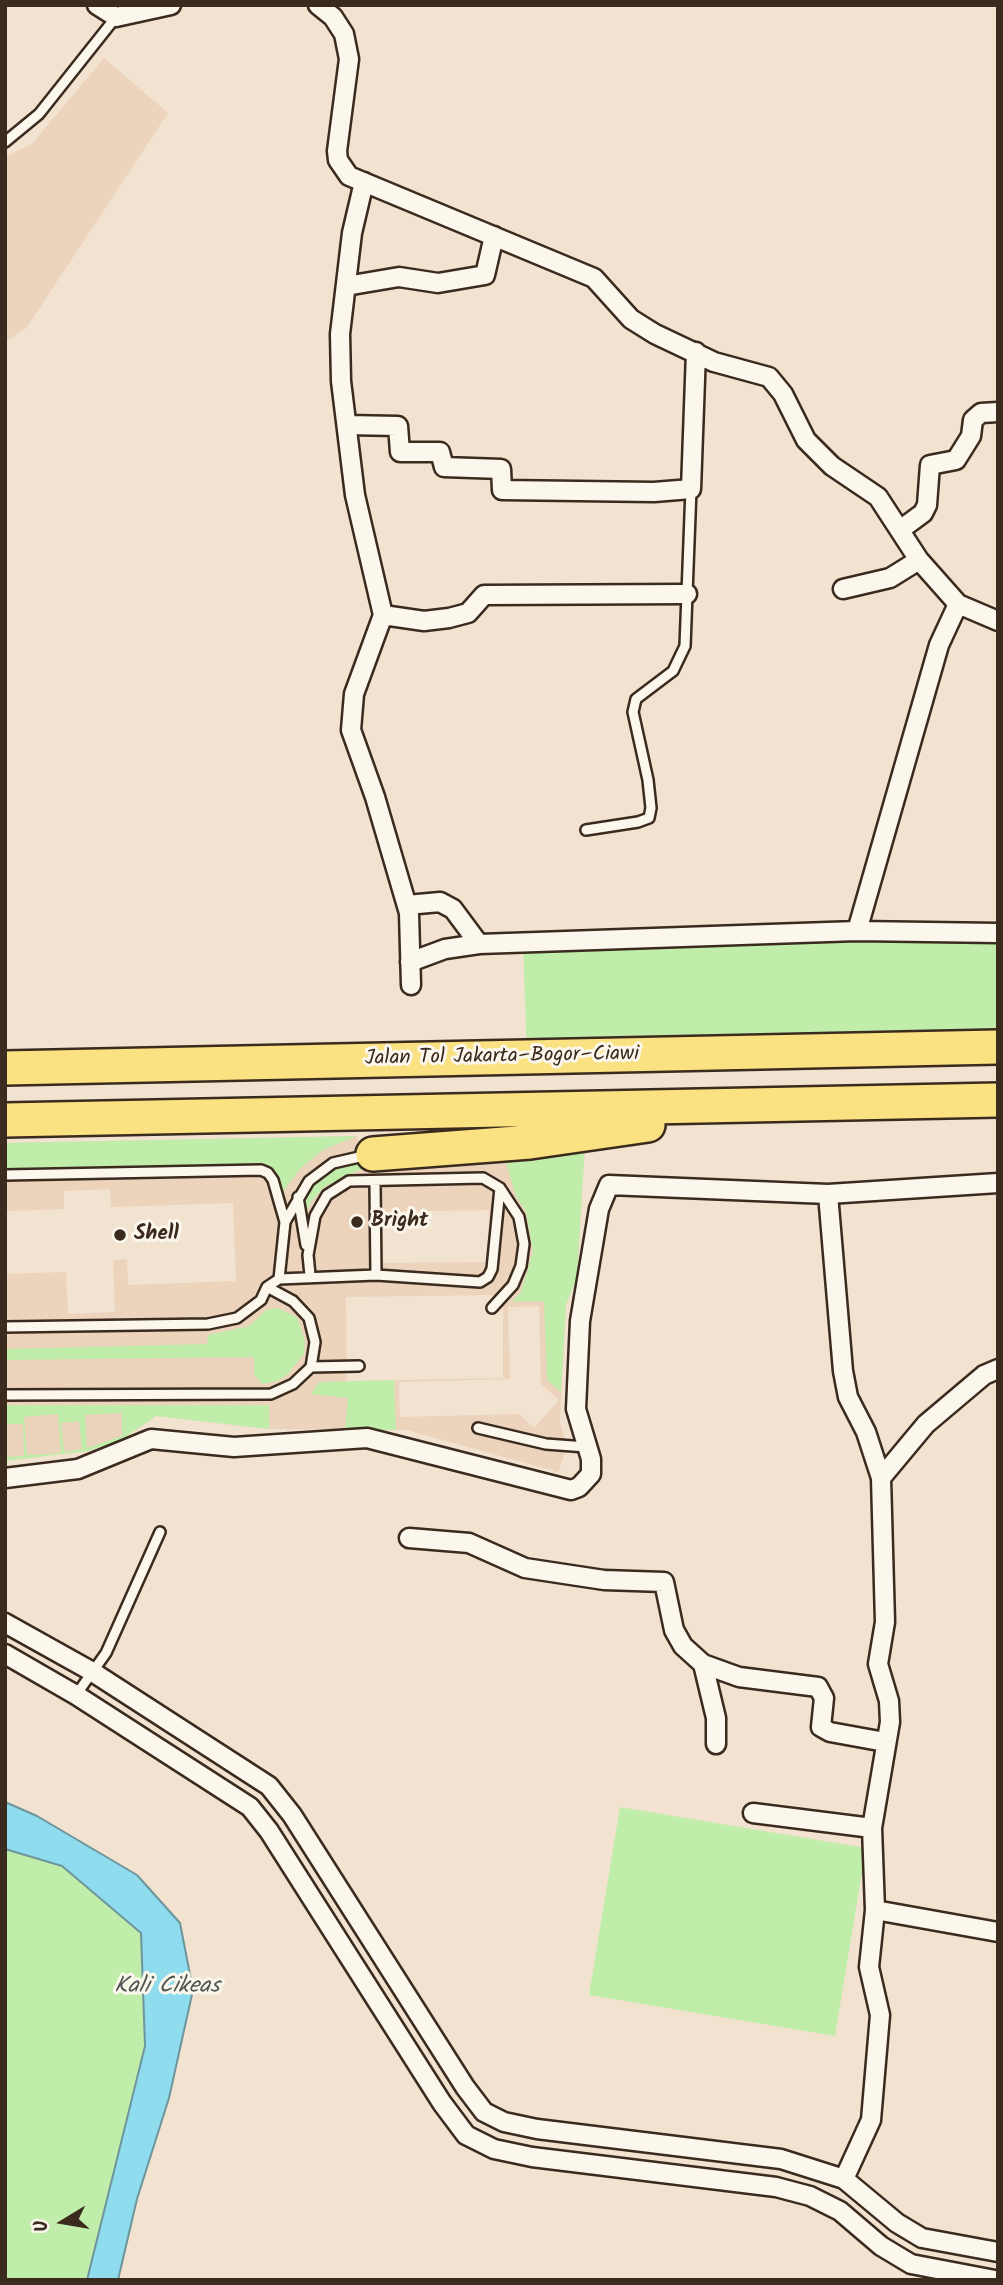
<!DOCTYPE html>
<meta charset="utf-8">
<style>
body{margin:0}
#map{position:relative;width:1003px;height:2285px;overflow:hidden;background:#f2e2d0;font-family:Kalam,sans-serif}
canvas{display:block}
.frame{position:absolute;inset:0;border:7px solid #3b2a1e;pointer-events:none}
.north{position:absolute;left:28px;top:2187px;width:70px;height:70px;-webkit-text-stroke:5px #fbf7ec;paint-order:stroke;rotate:259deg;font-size:19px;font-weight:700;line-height:28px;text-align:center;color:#3b2a1e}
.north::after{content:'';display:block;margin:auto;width:24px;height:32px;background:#3b2a1e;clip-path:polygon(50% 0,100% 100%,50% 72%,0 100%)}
</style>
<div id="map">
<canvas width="1003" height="2285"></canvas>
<div class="frame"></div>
<div class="north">U</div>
</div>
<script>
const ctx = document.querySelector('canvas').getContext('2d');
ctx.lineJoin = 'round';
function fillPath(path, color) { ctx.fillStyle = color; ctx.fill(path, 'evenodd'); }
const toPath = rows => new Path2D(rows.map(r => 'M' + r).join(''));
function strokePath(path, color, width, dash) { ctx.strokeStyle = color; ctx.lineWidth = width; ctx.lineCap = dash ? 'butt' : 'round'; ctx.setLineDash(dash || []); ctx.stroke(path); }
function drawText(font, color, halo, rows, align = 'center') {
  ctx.font = font + ' Kalam,sans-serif'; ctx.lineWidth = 6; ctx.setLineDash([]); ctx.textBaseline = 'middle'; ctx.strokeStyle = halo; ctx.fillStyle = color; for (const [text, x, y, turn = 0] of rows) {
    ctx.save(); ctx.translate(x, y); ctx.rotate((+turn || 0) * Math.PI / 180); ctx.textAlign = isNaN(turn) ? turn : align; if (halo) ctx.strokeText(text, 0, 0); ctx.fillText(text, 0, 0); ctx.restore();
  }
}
const built = toPath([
 [104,58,168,113,27,327,5,342,5,157,32,144],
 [357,1136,363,1156,585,1144,577,1277,566,1305,560,1421,567,1448,558,1472,407,1430,269,1429,156,1416,121,1440,88,1451,5,1461,5,1274,66,1272,68,1314,115,1312,113,1260,127,1259,128,1285,236,1281,233,1203,111,1207,110,1189,64,1191,64,1209,5,1211,5,1143],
 [489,1210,490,1262,379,1263,378,1212],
 [494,1295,503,1308,503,1378,347,1381,346,1297],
 [539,1306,541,1384,559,1400,534,1428,519,1414,400,1417,399,1382,510,1379,508,1307]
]);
const green = toPath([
 [998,933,998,1047,527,1057,523,943],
 [357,1136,323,1150,302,1167,280,1195,269,1177,253,1165,5,1170,5,1143],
 [585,1144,577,1277,566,1305,561,1392,547,1380,544,1301,512,1302,521,1292,533,1251,526,1212,516,1196,506,1163,359,1170,324,1187,310,1203,303,1222,302,1195,316,1179,337,1165,363,1157],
 [277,1308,297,1317,305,1341,304,1354,288,1374,278,1381,262,1384,254,1374,254,1357,5,1360,5,1349,207,1344,208,1335,249,1326,266,1310],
 [394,1380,396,1430,345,1430,348,1398,311,1394,319,1382],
 [5,1405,269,1405,269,1429,156,1416,121,1440,88,1451,5,1461,5,1457,24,1456,23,1424,5,1424],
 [122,1413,122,1436,87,1448,85,1415],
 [58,1414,61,1453,27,1455,24,1417],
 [79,1421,82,1449,64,1452,61,1423],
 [620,1807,866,1848,835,2036,589,1995],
 [5,1849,62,1866,141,1933,145,2046,87,2280,5,2280]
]);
const water = toPath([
 [5,1802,37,1816,137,1875,180,1923,193,1990,169,2098,137,2199,118,2280,87,2280,145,2046,141,1933,62,1866,5,1849,5,1802]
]);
const service = toPath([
 [5,142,39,114,116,17],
 [586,830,638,822,649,818,651,808,648,780,633,712,636,699,673,671,685,646,691,489],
 [5,1175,261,1170,268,1173,273,1180,285,1222],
 [298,1197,306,1245],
 [310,1275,308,1255,315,1216,327,1195,349,1181,483,1178,500,1188,519,1217,524,1244,521,1266,513,1285,492,1308],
 [376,1275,480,1282,488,1277,492,1269,500,1188],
 [279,1279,376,1275,375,1183],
 [5,1327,208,1324,237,1318,261,1300,267,1287,279,1279,285,1222,309,1181,333,1163,368,1155],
 [311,1367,359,1366],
 [5,1395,271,1394,293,1384,311,1367,315,1342,309,1318,293,1301,267,1287],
 [478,1428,546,1444,586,1447],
 [76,1695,106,1653,160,1532]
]);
const minor = toPath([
 [97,5,116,17,171,5],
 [318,5,333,17,344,34,349,59,337,151,338,160,349,176,594,278,631,319,655,334,714,362,769,377,783,394,806,440,832,466,878,497,919,560,958,604,998,621],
 [364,182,352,233,340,334,341,381,355,495,383,615,424,621,449,618,468,613,484,595,687,594],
 [346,286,399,277,438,283,485,275,494,236],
 [347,425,398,426,400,452,440,452,444,467,501,469,502,490,654,492,691,489,696,352],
 [900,530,923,513,927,505,930,465,956,460,971,436,973,420,981,413,998,412],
 [843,589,890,578,919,560],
 [383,615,354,694,351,730,375,797,409,913,411,985],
 [407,905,440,902,453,909,479,944],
 [857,931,939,645,958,604],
 [410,962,445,949,479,944,857,931,998,933],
 [828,1194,843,1371,848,1397,866,1432,881,1478,885,1622,878,1664,889,1701,890,1722,872,1828,875,1910,869,1967,880,2015,871,2120,844,2179],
 [5,1478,78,1469,151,1439,234,1447,367,1438,571,1490,579,1487,591,1474,591,1459,576,1409,580,1321,599,1209,609,1185,828,1194,998,1183],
 [881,1478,926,1424,984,1375,998,1369],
 [409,1538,469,1543,525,1568,604,1580,664,1582,674,1630,683,1646,703,1664,739,1677,818,1687,824,1698,821,1727,830,1732,885,1742],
 [5,1623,91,1671,269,1786,292,1815,465,2087,484,2112,504,2122,537,2129,781,2159,844,2179,897,2223,922,2238,998,2252],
 [5,1654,76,1695,250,1807,269,1831,442,2103,466,2135,494,2149,532,2157,776,2187,810,2196,840,2211,881,2246,911,2264,995,2280],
 [703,1664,716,1718,716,1744],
 [753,1813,872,1828],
 [875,1910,998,1932]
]);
const motorway = toPath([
 [5,1068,998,1047],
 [5,1120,998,1100],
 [373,1154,530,1142,648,1125]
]);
const markers = [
 [357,1222,7,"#3b2a1e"],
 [120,1235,7,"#3b2a1e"]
];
const streetNames = [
 ["Jalan Tol Jakarta–Bogor–Ciawi",502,1058,-1]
];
const poiNames = [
 ["Bright",371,1222],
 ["Shell",134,1235]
];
const waterNames = [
 ["Kali Cikeas",167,1988]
];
fillPath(built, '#ecd3bc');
fillPath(green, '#c1edab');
fillPath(water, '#8edcee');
strokePath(water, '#6d959b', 2);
strokePath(service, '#3b2a1e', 14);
strokePath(minor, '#3b2a1e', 23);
strokePath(motorway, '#3b2a1e', 38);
strokePath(service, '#fbf7ec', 9);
strokePath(minor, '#fbf7ec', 18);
strokePath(motorway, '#fae181', 33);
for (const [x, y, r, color] of markers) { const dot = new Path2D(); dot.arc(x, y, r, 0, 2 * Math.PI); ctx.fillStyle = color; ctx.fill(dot); strokePath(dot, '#fbf7ec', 2.5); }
drawText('21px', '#3b2a1e', '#fbf7ec', streetNames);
drawText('bold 21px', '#3b2a1e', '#fbf7ec', poiNames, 'left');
drawText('italic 23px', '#505652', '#fbf7ec', waterNames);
</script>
